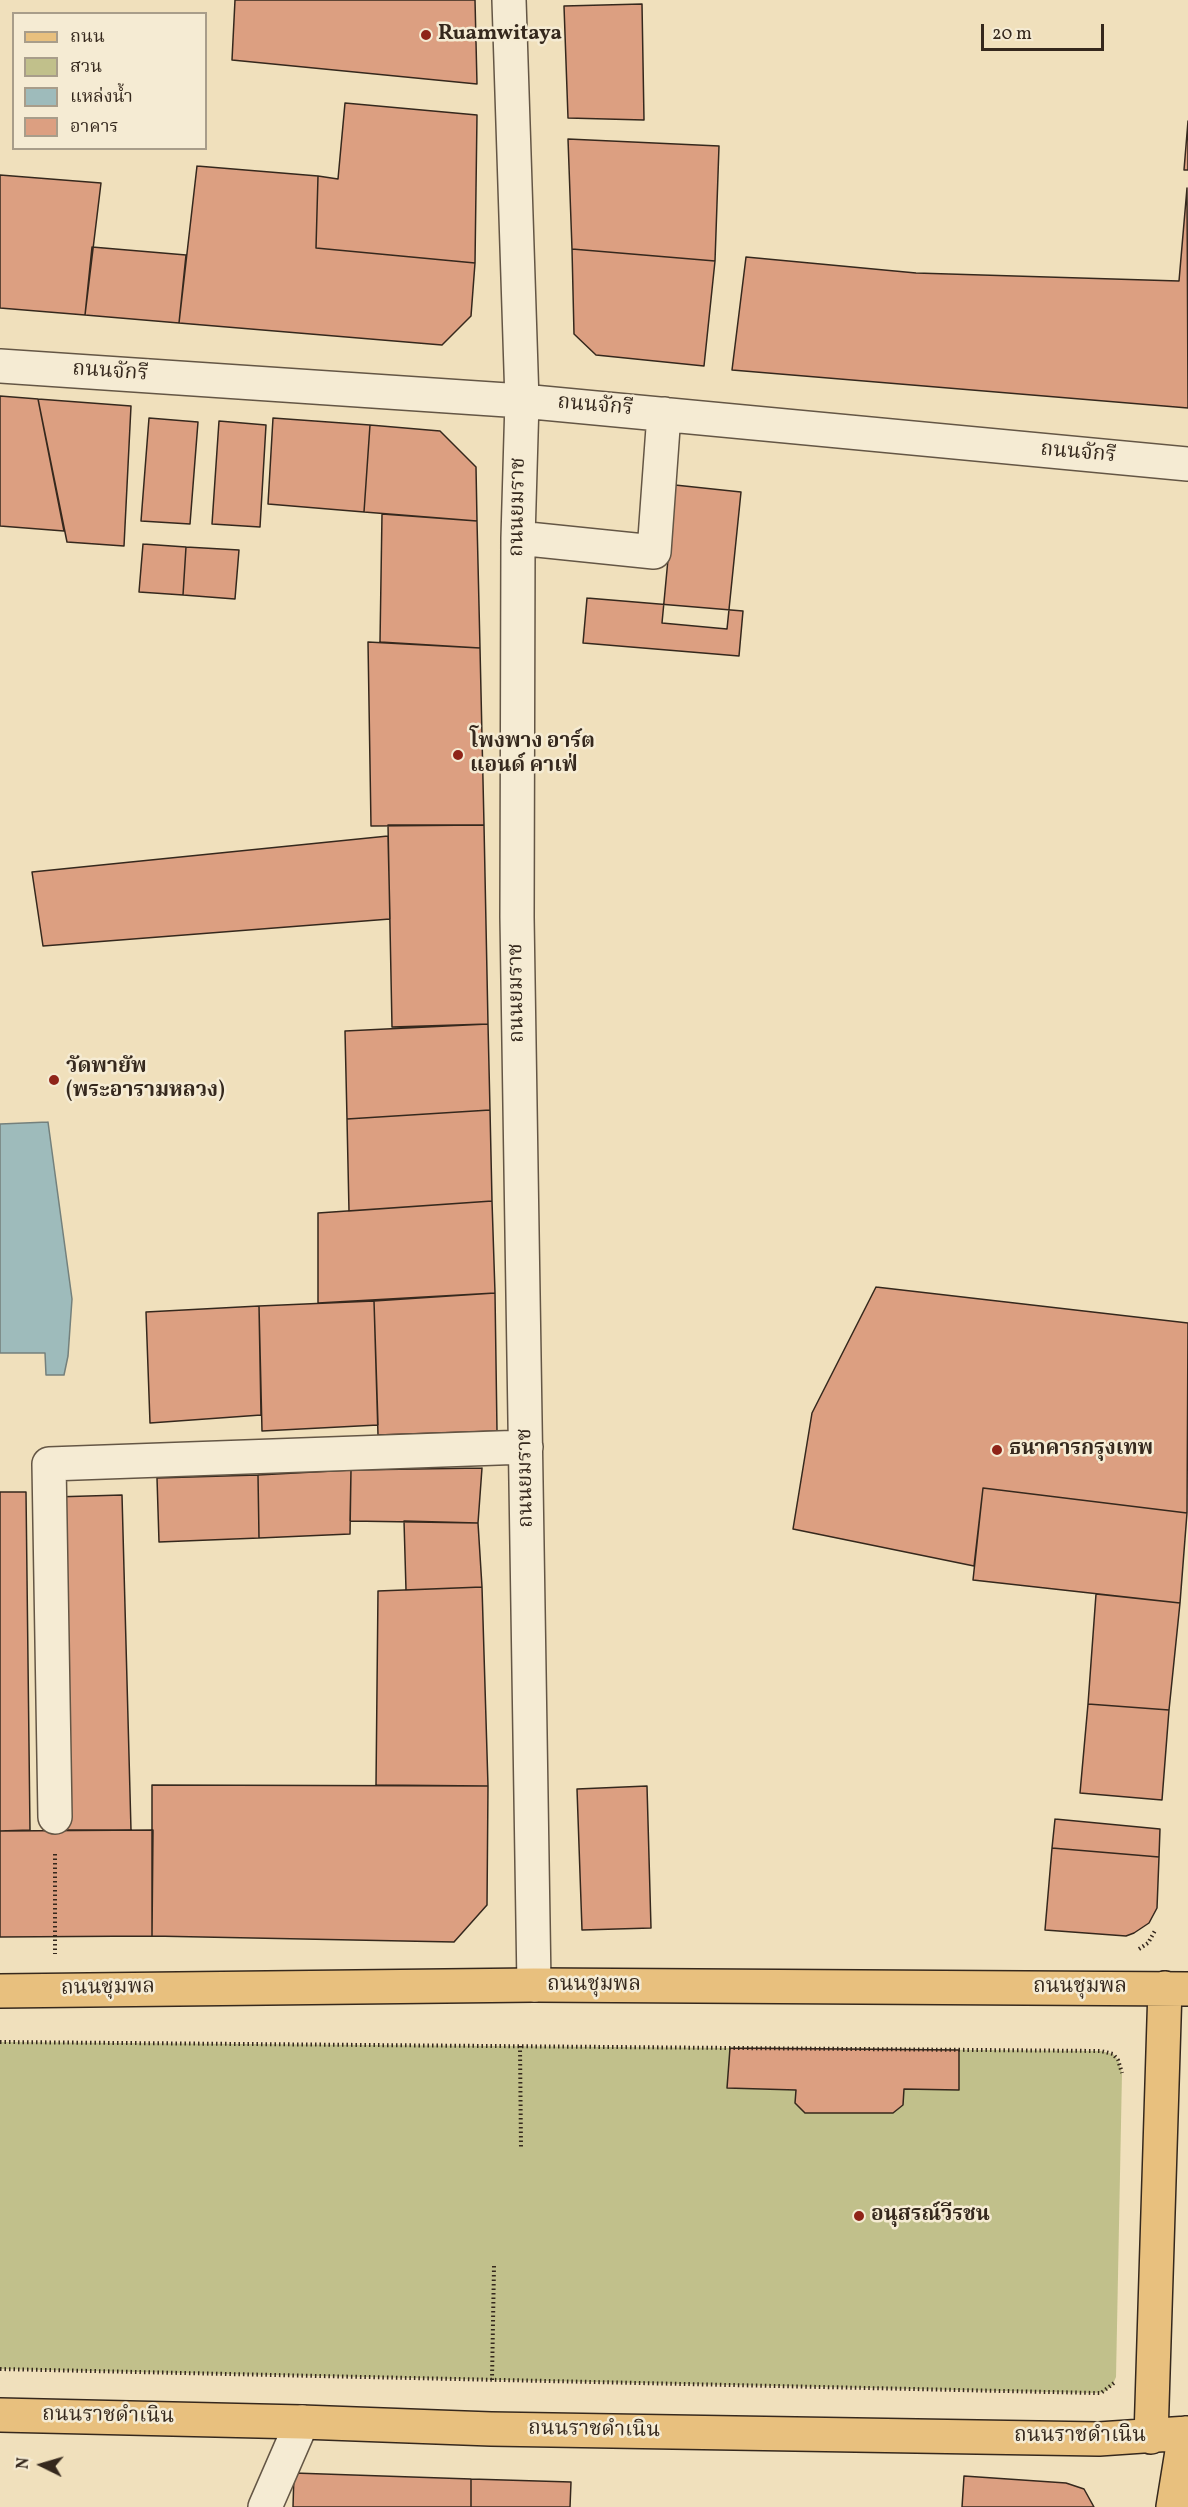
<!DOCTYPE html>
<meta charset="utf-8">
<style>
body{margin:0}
#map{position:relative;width:1188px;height:2507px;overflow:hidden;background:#f0e0bc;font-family:Vollkorn,"Noto Serif Thai",serif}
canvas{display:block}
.legend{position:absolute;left:12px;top:12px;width:195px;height:138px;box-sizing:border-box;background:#f5ebd3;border:2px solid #a89d8a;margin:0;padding:8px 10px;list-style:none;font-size:18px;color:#35281d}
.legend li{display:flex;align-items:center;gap:12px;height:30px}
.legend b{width:30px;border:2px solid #a89d8a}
.north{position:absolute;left:12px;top:2435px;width:60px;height:60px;-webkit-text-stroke:4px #f5ebd3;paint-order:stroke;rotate:275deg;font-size:16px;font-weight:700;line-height:24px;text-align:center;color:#35281d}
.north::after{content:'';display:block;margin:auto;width:21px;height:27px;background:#35281d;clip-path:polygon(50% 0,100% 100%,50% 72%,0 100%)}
.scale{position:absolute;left:981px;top:24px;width:123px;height:27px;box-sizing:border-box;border:3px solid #35281d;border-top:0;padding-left:8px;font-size:18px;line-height:21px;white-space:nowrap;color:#35281d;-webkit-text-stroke:4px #f5ebd3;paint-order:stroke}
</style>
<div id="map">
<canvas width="1188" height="2507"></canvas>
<ul class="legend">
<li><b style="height:8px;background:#e8c07e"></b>ถนน</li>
<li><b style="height:16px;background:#c1c08b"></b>สวน</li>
<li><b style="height:16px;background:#9ebbbb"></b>แหล่งน้ำ</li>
<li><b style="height:16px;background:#dc9f81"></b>อาคาร</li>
</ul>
<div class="north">N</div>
<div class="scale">20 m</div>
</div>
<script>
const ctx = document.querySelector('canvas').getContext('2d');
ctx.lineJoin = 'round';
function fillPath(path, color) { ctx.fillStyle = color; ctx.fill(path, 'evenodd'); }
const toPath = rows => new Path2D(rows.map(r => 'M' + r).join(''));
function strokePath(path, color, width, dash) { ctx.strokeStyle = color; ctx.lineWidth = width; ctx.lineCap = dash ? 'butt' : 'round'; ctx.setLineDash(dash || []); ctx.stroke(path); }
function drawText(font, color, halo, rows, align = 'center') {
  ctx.font = font + ' Vollkorn,"Noto Serif Thai",serif'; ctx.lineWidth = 5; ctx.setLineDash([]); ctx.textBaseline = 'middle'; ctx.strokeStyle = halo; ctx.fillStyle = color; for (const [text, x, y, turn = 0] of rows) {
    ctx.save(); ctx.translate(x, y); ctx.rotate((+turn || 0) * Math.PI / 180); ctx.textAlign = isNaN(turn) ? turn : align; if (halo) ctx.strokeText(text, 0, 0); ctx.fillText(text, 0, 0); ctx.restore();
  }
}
const green = toPath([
 [0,2042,1101,2051,1113,2054,1118,2060,1122,2073,1116,2377,1112,2386,1104,2392,1095,2393,0,2369]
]);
const water = toPath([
 [48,1122,72,1299,68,1356,64,1375,46,1375,45,1353,0,1353,0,1124,48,1122]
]);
const building = toPath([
 [235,0,475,0,477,84,232,60,235,0],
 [642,4,644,120,568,118,564,6,642,4],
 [345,103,477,115,475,263,316,248,318,176,338,179,345,103],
 [1188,121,1188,170,1184,170,1188,121],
 [568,139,719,146,715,261,572,249,568,139],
 [197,166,318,176,316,248,475,263,471,316,442,345,179,323,197,166],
 [0,175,101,183,85,315,0,308,0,175],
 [1187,188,1188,408,732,370,746,257,916,273,1179,281,1187,188],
 [92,247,186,255,179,323,85,315,92,247],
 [572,249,715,261,704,366,596,355,574,334,572,249],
 [0,396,38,399,64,531,0,526,0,396],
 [38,399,131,406,124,546,67,542,38,399],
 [149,418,198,422,190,524,141,521,149,418],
 [273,418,370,425,364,512,268,504,273,418],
 [219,421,266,425,260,527,212,524,219,421],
 [370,425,440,431,476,467,477,521,364,512,370,425],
 [675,485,741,492,727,629,662,623,675,485],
 [382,514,477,521,480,648,380,642,382,514],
 [143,544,186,547,183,595,139,592,143,544],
 [186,547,239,550,235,599,183,595,186,547],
 [587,598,743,611,739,656,583,643,587,598],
 [368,642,480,648,484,825,371,826,368,642],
 [388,825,484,825,488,1024,392,1027,388,825],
 [388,836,390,919,43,946,32,872,388,836],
 [488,1024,490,1110,347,1119,345,1031,488,1024],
 [490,1110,492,1201,349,1211,347,1119,490,1110],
 [492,1201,495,1293,318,1303,318,1213,492,1201],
 [876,1287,1188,1323,1187,1513,983,1488,974,1566,793,1529,812,1413,876,1287],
 [495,1293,497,1431,378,1435,374,1301,495,1293],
 [374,1301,378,1425,262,1431,259,1306,374,1301],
 [259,1306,261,1415,150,1423,146,1312,259,1306],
 [482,1468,478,1523,350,1521,351,1470,482,1468],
 [351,1470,350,1534,259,1538,258,1475,351,1470],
 [258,1475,259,1538,159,1542,157,1478,258,1475],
 [983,1488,1187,1513,1180,1603,973,1580,983,1488],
 [0,1492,26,1492,30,1830,0,1831,0,1492],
 [122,1495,131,1830,62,1830,54,1497,122,1495],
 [404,1521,478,1523,482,1587,406,1590,404,1521],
 [482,1587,488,1786,376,1785,378,1591,482,1587],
 [1096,1594,1180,1603,1169,1710,1088,1704,1096,1594],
 [1088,1704,1169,1710,1162,1800,1080,1793,1088,1704],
 [152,1785,488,1786,487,1905,454,1942,152,1936,152,1785],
 [647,1786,651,1928,582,1930,577,1789,647,1786],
 [1055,1819,1160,1829,1159,1857,1052,1848,1055,1819],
 [153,1830,152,1936,0,1937,0,1831,153,1830],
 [1052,1848,1159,1857,1157,1908,1149,1923,1134,1933,1126,1936,1045,1930,1052,1848],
 [730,2048,959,2050,959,2090,904,2089,903,2105,893,2113,805,2113,795,2103,796,2090,727,2088,730,2048],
 [294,2473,471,2479,471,2507,293,2507,294,2473],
 [964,2476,1066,2483,1084,2489,1094,2507,962,2507,964,2476],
 [471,2479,571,2482,570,2507,471,2507,471,2479]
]);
const path = toPath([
 [55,1854,55,1954],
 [1139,1949,1148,1943,1156,1929],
 [0,2042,1101,2051,1113,2054,1118,2060,1122,2073],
 [520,2046,521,2149],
 [0,2369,1095,2393,1101,2393,1114,2383],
 [492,2380,494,2266]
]);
const minor = toPath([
 [509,0,522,401,518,538,517,917,534,1985],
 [0,366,522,401,1188,464],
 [518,538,654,552,664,414],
 [55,1817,49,1464,526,1447],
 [265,2507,302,2422]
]);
const major = toPath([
 [0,1991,534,1985,1188,1989],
 [0,2415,302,2422,491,2429,1099,2439,1188,2433],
 [1151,2437,1165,1988],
 [1173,2507,1185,2433]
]);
const markers = [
 [426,35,6,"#8f2418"],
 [458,755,6,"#8f2418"],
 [54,1080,6,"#8f2418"],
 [997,1450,6,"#8f2418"],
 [859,2216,6,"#8f2418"]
];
const poiNames = [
 ["Ruamwitaya",438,35],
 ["โพงพาง อาร์ต",470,743],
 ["แอนด์ คาเฟ่",470,767],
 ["วัดพายัพ",66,1068],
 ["(พระอารามหลวง)",66,1092],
 ["ธนาคารกรุงเทพ",1009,1450],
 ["อนุสรณ์วีรชน",871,2216]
];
const streetNames = [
 ["ถนนจักรี",110,373,4],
 ["ถนนจักรี",595,407,5],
 ["ถนนจักรี",1078,454,5],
 ["ถนนยมราช",519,507,-89],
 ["ถนนยมราช",518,993,-91],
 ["ถนนยมราช",527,1478,-91],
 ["ถนนชุมพล",594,1986],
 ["ถนนชุมพล",1080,1988],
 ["ถนนชุมพล",108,1989,-1],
 ["ถนนราชดำเนิน",108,2417,1],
 ["ถนนราชดำเนิน",594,2431,1],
 ["ถนนราชดำเนิน",1080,2437]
];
fillPath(green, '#c1c08b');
fillPath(water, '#9ebbbb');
strokePath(water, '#74807c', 1.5);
fillPath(building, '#dc9f81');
strokePath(building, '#35281d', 1.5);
strokePath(minor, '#645645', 36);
strokePath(major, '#35281d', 36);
strokePath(path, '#35281d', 4, [1.5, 3]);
strokePath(minor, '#f5ebd3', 33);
strokePath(major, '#e8c07e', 33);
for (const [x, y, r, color] of markers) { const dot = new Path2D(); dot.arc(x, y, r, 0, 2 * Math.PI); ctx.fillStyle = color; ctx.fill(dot); strokePath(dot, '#f5ebd3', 2); }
drawText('bold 21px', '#35281d', '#f5ebd3', poiNames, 'left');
drawText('21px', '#35281d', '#f5ebd3', streetNames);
</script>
